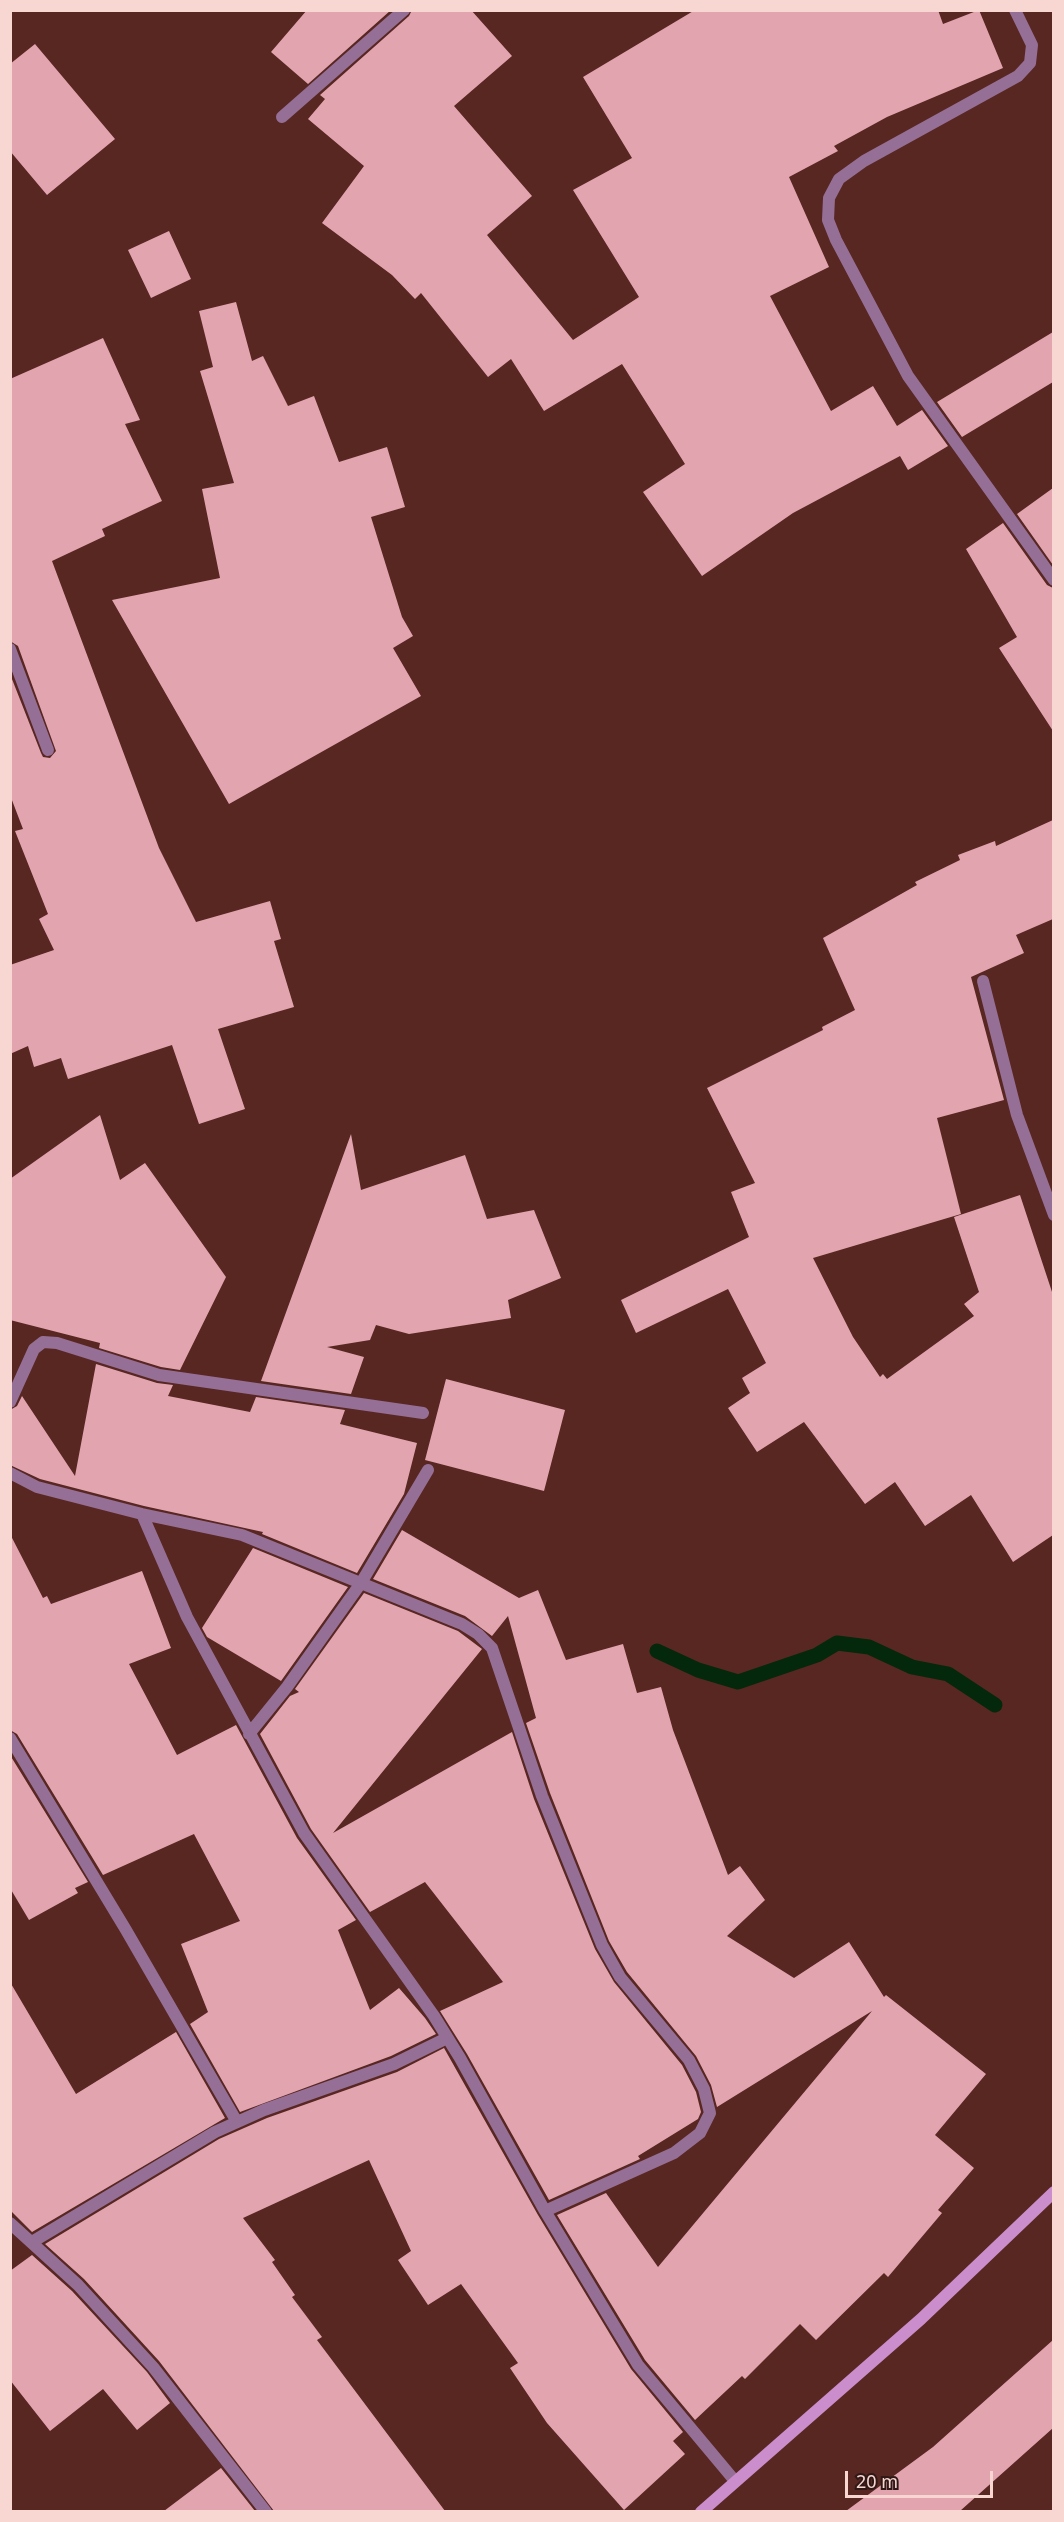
<!DOCTYPE html>
<style>
body{margin:0}
#map{position:relative;width:1064px;height:2522px;overflow:hidden;background:#582722;font-family:"Noto Sans",sans-serif}
canvas{display:block}
.frame{position:absolute;inset:0;border:12px solid #f8d7d3;pointer-events:none}
.scale{position:absolute;left:845px;top:2471px;width:148px;height:27px;box-sizing:border-box;border:3px solid #f8d7d3;border-top:0;padding-left:8px;font-size:18px;line-height:21px;white-space:nowrap;color:#f8d7d3;-webkit-text-stroke:4px #2f1816;paint-order:stroke}
</style>
<div id="map">
<canvas width="1064" height="2522"></canvas>
<div class="frame"></div>
<div class="scale">20 m</div>
</div>
<script>
const ctx = document.querySelector('canvas').getContext('2d');
ctx.lineJoin = 'round';
const toPath = rows => new Path2D(rows.map(r => 'M' + r).join(''));
function strokePath(path, color, width, dash) { ctx.strokeStyle = color; ctx.lineWidth = width; ctx.lineCap = dash ? 'butt' : 'round'; ctx.setLineDash(dash || []); ctx.stroke(path); }
function fillPath(path, color) { ctx.fillStyle = color; ctx.fill(path, 'evenodd'); }
const stream = toPath([
 [657,1651,698,1670,738,1682,817,1655,837,1643,869,1647,912,1667,948,1674,995,1705]
]);
const building = toPath([
 [307,10,391,10,308,84,271,52],
 [412,10,471,10,512,56,454,106,532,196,487,235,573,340,639,297,573,190,632,158,583,77,695,10,938,10,943,24,979,10,1003,68,887,117,834,146,838,151,789,177,829,267,770,296,831,411,873,386,897,426,922,410,948,446,908,470,900,456,793,513,702,576,643,492,685,464,622,364,544,411,511,359,488,377,421,293,415,299,392,275,322,223,364,166,308,119,325,99,320,95,409,16],
 [35,44,115,139,47,195,10,151,10,64],
 [169,231,191,279,151,298,128,250],
 [236,302,252,361,263,356,288,406,314,396,339,462,387,447,405,507,371,517,402,617,413,636,393,648,421,696,229,804,112,600,220,578,202,489,234,483,200,371,213,367,199,311],
 [1053,332,1053,382,962,437,937,402],
 [103,338,140,420,125,424,162,501,102,529,105,536,52,561,159,848,196,922,270,901,281,939,274,941,294,1007,218,1029,245,1109,199,1124,172,1045,68,1079,61,1058,34,1067,28,1046,10,1054,10,965,54,950,39,919,48,914,15,831,23,829,10,795,10,674,41,753,43,757,50,758,56,751,18,646,10,641,10,379],
 [1053,488,1053,565,1017,514],
 [1003,523,1047,585,1053,588,1053,731,999,648,1017,637,966,549],
 [1053,820,1053,919,1016,935,1024,953,971,977,1004,1100,937,1118,961,1214,813,1258,853,1337,880,1377,883,1374,887,1379,974,1316,964,1304,979,1292,954,1217,1020,1195,1053,1295,1053,1535,1013,1562,971,1495,925,1526,895,1482,865,1504,804,1422,757,1452,728,1408,750,1393,742,1378,766,1363,728,1289,636,1333,621,1300,749,1237,731,1192,755,1183,707,1088,823,1030,822,1027,855,1010,823,938,917,885,915,882,960,860,958,855,995,841,996,846],
 [100,1115,120,1180,145,1163,226,1277,180,1370,161,1367,99,1348,100,1343,10,1320,10,1179],
 [351,1134,361,1190,465,1155,487,1219,534,1210,561,1278,508,1300,511,1318,409,1334,376,1325,370,1340,327,1347,364,1357,351,1394,261,1381],
 [96,1364,157,1383,173,1385,168,1396,250,1412,256,1397,345,1410,340,1424,417,1443,404,1494,357,1573,262,1534,263,1532,144,1506,40,1479,10,1465,10,1410,17,1406,22,1396,75,1476],
 [446,1379,565,1410,544,1491,425,1460],
 [402,1530,519,1598,538,1590,566,1660,623,1644,637,1693,661,1687,673,1730,728,1875,740,1866,765,1900,727,1936,794,1978,849,1942,884,1997,886,1995,986,2074,935,2135,974,2168,938,2210,942,2213,888,2277,884,2273,816,2340,800,2324,745,2379,742,2376,695,2420,645,2360,557,2215,606,2193,658,2267,872,2011,717,2107,711,2085,696,2056,627,1972,609,1941,550,1793,526,1723,536,1718,508,1616,492,1636,465,1616,373,1579],
 [10,1534,43,1598,47,1596,51,1604,142,1571,171,1648,129,1664,177,1755,236,1725,297,1838,356,1920,338,1930,370,2010,399,1988,425,2018,436,2034,391,2056,240,2112,190,2024,208,2012,181,1944,240,1921,194,1834,103,1875,17,1734,10,1730],
 [253,1548,348,1587,281,1681,207,1637,202,1628],
 [364,1593,458,1631,482,1649,333,1833,512,1732,534,1799,595,1949,614,1982,682,2065,696,2092,701,2112,698,2119,638,2156,640,2159,549,2200,467,2054,440,2011,503,1982,425,1882,370,1912,311,1829,260,1734,290,1696,299,1692,295,1689],
 [10,1755,88,1882,75,1888,78,1893,29,1920,10,1888],
 [10,1982,76,2094,176,2032,225,2118,32,2232,10,2210],
 [444,2048,538,2215,631,2369,683,2432,673,2441,685,2454,624,2510,547,2423,510,2368,518,2363,461,2284,428,2305,398,2260,411,2251,369,2160,243,2218,275,2260,272,2262,295,2295,292,2297,322,2337,317,2340,445,2511,274,2511,159,2361,84,2279,45,2244,219,2139,267,2118,397,2072],
 [32,2255,72,2291,147,2372,170,2403,137,2430,103,2389,50,2431,10,2380,10,2271],
 [1053,2340,1053,2428,960,2511,846,2511,933,2447],
 [221,2468,255,2511,164,2511]
]);
const street = toPath([
 [1015,10,1032,45,1030,63,1018,76,864,161,839,179,829,198,828,220,836,240,908,376,1054,580],
 [282,117,404,10],
 [10,649,48,750],
 [983,981,1017,1115,1054,1215],
 [10,1402,34,1349,43,1342,57,1343,159,1375,423,1413],
 [10,1473,37,1487,142,1514,242,1535,462,1624,478,1634,492,1648,542,1796,602,1945,620,1977,689,2060,704,2089,710,2113,700,2133,674,2153,545,2211],
 [142,1514,187,1617,304,1833,434,2016,460,2058,545,2211,638,2365,735,2481],
 [249,1734,287,1687,361,1583,428,1470],
 [10,1738,126,1930,237,2122],
 [10,2223,78,2285,153,2367,266,2512],
 [32,2242,215,2132,264,2110,394,2064,447,2038]
]);
const secondary = toPath([
 [701,2512,921,2319,1054,2192]
]);
strokePath(stream, '#04280b', 15);
fillPath(building, '#e2a5b0');
strokePath(street, '#966f96', 12);
strokePath(secondary, '#cb8dcb', 12);
</script>
